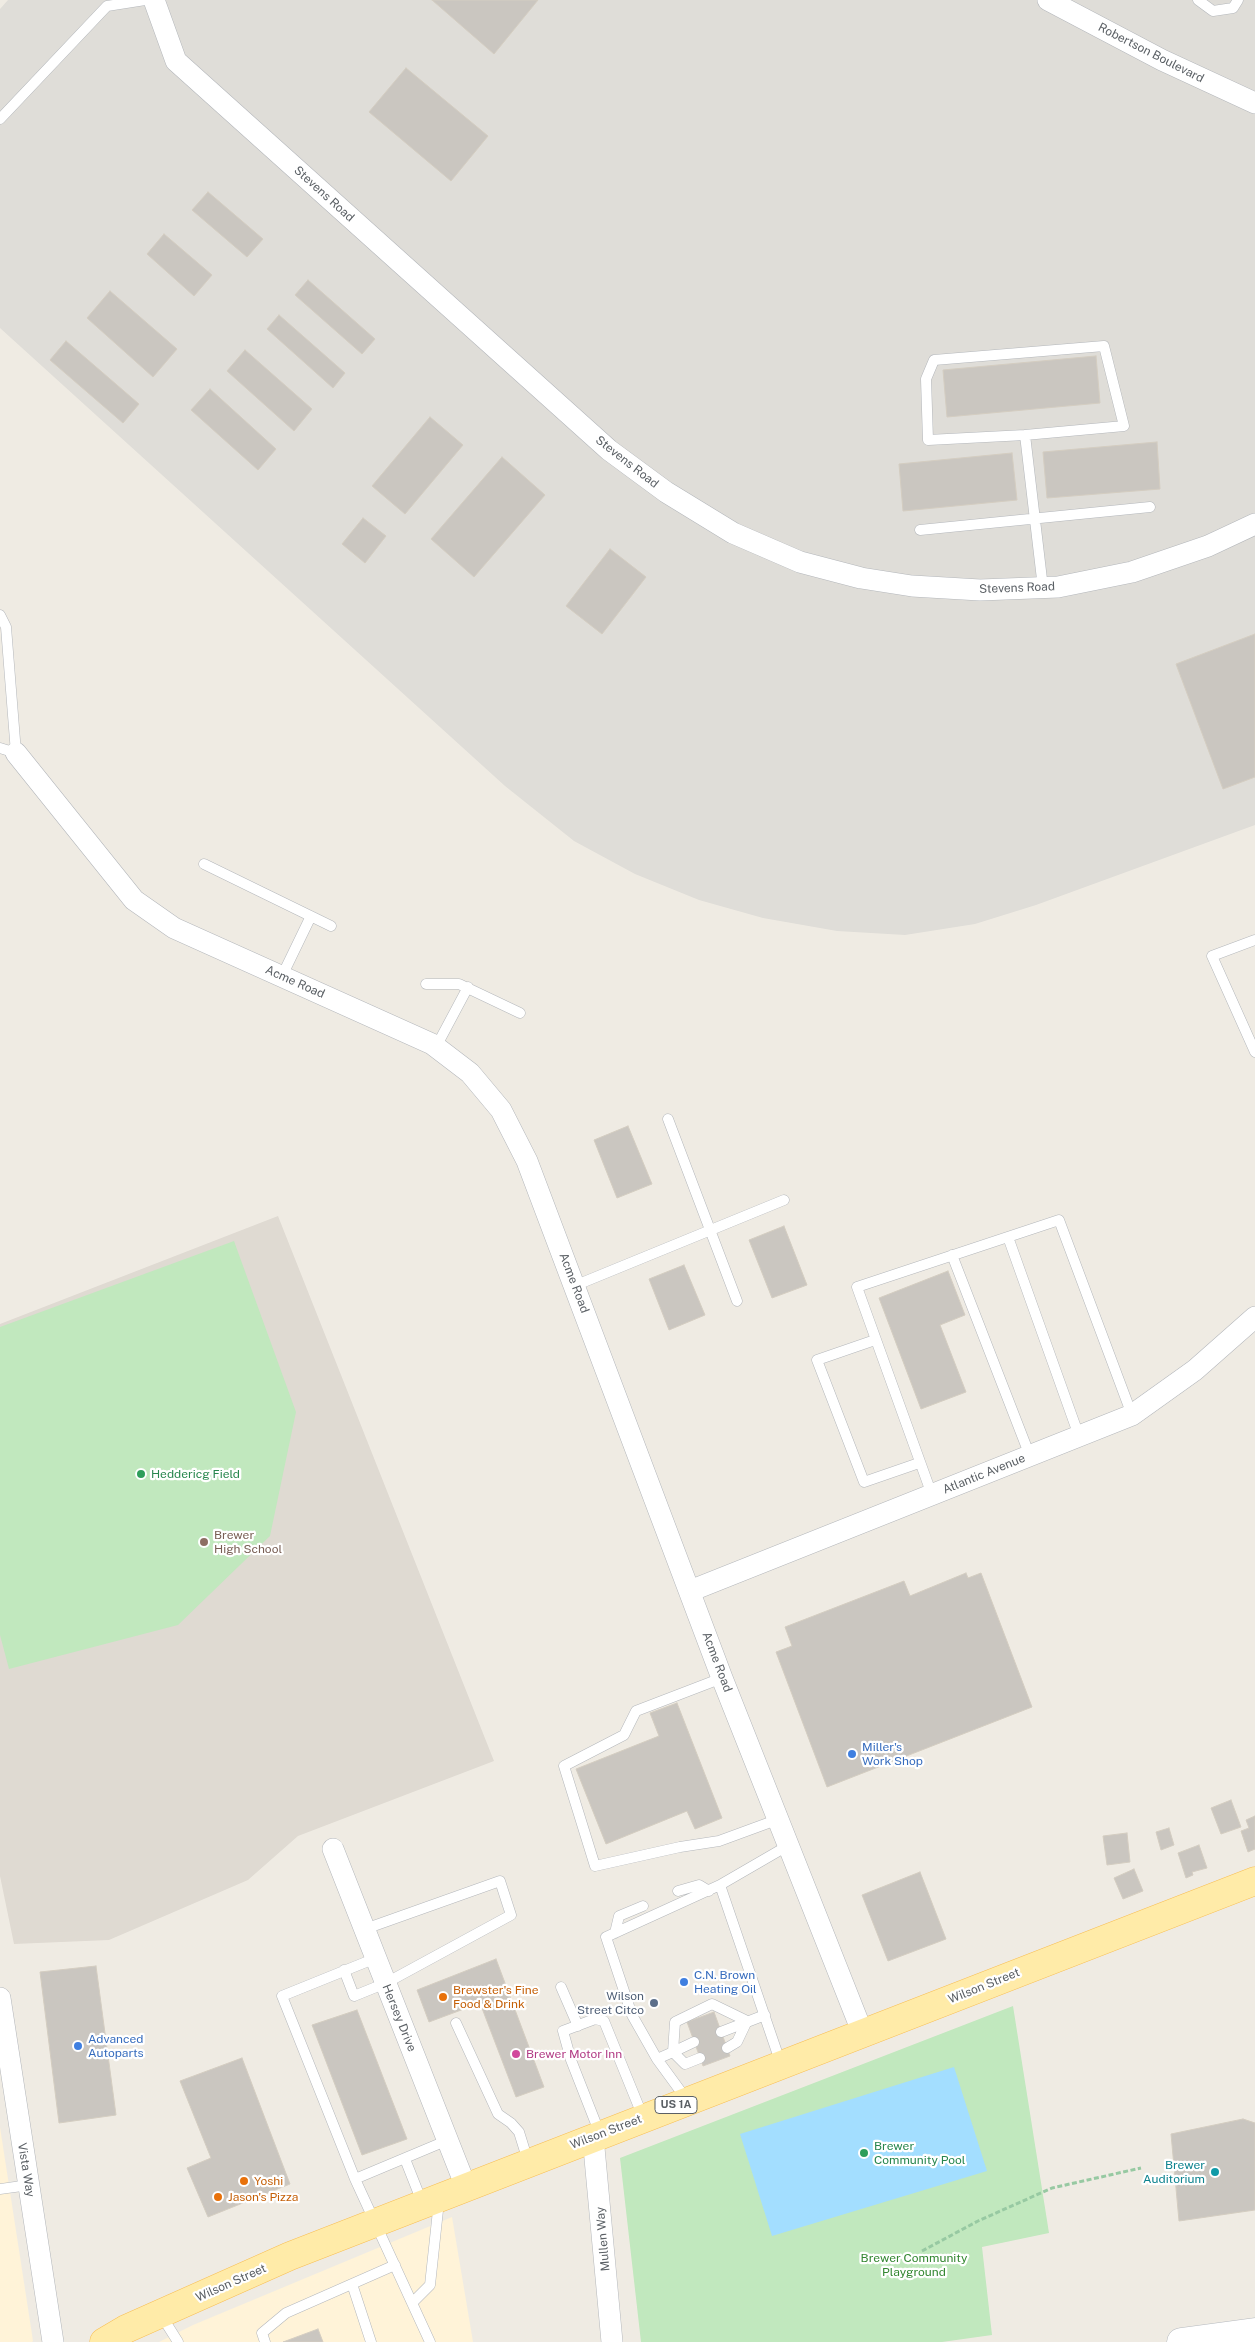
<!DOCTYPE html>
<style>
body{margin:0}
canvas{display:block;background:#efebe3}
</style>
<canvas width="1255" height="2342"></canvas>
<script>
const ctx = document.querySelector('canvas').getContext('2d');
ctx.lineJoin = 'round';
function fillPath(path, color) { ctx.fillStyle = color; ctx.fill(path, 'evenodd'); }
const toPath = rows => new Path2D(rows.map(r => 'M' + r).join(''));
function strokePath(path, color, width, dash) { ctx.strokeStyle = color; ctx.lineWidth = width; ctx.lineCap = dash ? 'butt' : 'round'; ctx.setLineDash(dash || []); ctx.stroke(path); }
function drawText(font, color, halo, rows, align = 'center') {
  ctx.font = font + ' "Public Sans",sans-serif'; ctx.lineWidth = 4.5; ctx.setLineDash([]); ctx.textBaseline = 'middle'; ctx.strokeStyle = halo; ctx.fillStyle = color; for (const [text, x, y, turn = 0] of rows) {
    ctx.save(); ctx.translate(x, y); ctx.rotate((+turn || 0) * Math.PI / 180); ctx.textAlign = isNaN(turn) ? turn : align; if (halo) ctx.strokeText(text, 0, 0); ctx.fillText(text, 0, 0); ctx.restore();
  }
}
const commercial = toPath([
 [0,2127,33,2341,32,2342,0,2342],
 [452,2217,473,2342,159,2342,193,2325]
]);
const industrial = toPath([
 [8,0,1255,0,1255,825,1036,905,975,924,905,935,837,931,763,918,699,900,635,874,574,841,505,786,0,328,0,9]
]);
const education = toPath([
 [278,1216,494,1761,298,1836,248,1880,109,1940,14,1944,0,1876,0,1324]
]);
const green = toPath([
 [234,1241,296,1412,270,1536,178,1625,9,1669,0,1635,0,1327],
 [1013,2006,1049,2233,982,2247,992,2335,942,2342,641,2342,620,2158]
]);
const water = toPath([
 [954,2067,987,2171,772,2236,740,2134]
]);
const building = toPath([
 [432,0,538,0,494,54,432,0],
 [406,68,488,136,451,181,369,112,406,68],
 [208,192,263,239,247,257,192,210,208,192],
 [164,234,212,275,194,296,147,254,164,234],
 [308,280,375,339,362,354,295,295,308,280],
 [110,291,177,349,153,377,87,318,110,291],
 [279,315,345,373,333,388,267,329,279,315],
 [66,341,139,404,123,423,50,360,66,341],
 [245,350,312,409,294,431,227,371,245,350],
 [1096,356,1100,403,947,417,943,370,1096,356],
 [210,389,276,449,258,470,191,410,210,389],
 [430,417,463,445,405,514,372,486,430,417],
 [1157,442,1160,489,1047,498,1043,452,1157,442],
 [1012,453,1017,500,903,511,899,464,1012,453],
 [502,457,545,495,474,577,431,539,502,457],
 [363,518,386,536,365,563,342,544,363,518],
 [610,549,646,577,602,634,566,606,610,549],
 [1255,634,1255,777,1223,789,1176,664,1255,634],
 [628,1126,652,1184,617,1198,594,1140,628,1126],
 [784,1226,807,1285,772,1298,749,1240,784,1226],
 [684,1265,705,1315,669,1330,649,1279,684,1265],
 [948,1271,965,1315,940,1325,966,1392,921,1409,879,1298,948,1271],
 [966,1573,968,1578,981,1573,1032,1707,827,1787,776,1652,792,1646,785,1627,904,1581,910,1596,966,1573],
 [677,1703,722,1818,695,1829,687,1811,606,1844,576,1769,659,1736,650,1713,677,1703],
 [1231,1800,1241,1827,1221,1834,1211,1808,1231,1800],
 [1255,1816,1255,1849,1248,1852,1241,1831,1249,1828,1246,1820,1255,1816],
 [1169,1828,1174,1845,1161,1850,1156,1832,1169,1828],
 [1127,1833,1130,1862,1107,1865,1103,1836,1127,1833],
 [1199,1845,1207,1868,1192,1872,1193,1875,1186,1878,1178,1853,1199,1845],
 [1134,1869,1143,1891,1123,1899,1114,1878,1134,1869],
 [920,1872,946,1939,888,1961,862,1895,920,1872],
 [496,1959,544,2087,516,2097,480,2003,429,2022,417,1990,496,1959],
 [96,1966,116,2115,59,2123,40,1972,96,1966],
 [357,2010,407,2139,362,2155,312,2025,357,2010],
 [714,2012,730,2056,703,2066,687,2022,714,2012],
 [242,2058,290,2184,208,2217,187,2168,211,2158,180,2081,242,2058],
 [1243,2119,1255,2123,1255,2210,1179,2221,1171,2134,1243,2119],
 [318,2329,323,2342,283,2342,318,2329]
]);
const path = toPath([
 [922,2251,978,2221,1052,2188,1141,2168]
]);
const lane = toPath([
 [1198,0,1213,11,1233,8,1238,0],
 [0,119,107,6,145,0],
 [1025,435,928,440,926,379,934,360,1104,346,1124,426,1025,435,1043,588],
 [920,530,1150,507],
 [0,615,6,627,16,753,0,748],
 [204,864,331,926],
 [1255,940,1212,956,1255,1052],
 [282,976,311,916],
 [426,984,459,984,520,1013],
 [436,1047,468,987],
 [668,1119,737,1301],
 [1008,1237,1079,1436],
 [952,1255,1030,1456],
 [574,1286,784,1200],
 [875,1340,817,1360,864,1482,919,1463],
 [932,1495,857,1287,1059,1220,1132,1415],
 [722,1678,636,1711,624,1735,564,1766,595,1866,680,1847,719,1841,779,1819],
 [678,1891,699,1885,709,1891],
 [615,1933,619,1916,643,1906],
 [376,1958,282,1996,355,2179,430,2342],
 [344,1970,354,1996,386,1983,511,1915,500,1881,365,1929],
 [561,1987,578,2026],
 [456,2023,498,2114,511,2123,519,2132,528,2161],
 [721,2032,765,2015],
 [694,2042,673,2052,675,2022,712,2004,747,2021,737,2042,727,2048],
 [657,2059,673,2052,685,2064,700,2058],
 [781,2064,720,1885,789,1845],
 [687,2100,657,2059,632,2015,606,1937,720,1885],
 [600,2134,571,2060,563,2031,595,2019,604,2021,643,2117],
 [405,2159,422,2202],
 [355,2179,448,2140],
 [0,2189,29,2185],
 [352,2284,371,2342],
 [413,2302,430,2285,439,2201],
 [161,2315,178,2342],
 [265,2342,262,2333,286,2313,395,2265]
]);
const street = toPath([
 [154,0,176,61,609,450,666,492,733,533,800,562,861,578,912,586,980,590,1058,587,1132,572,1208,546,1255,524],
 [1048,0,1162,60,1255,103],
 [16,753,134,900,174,928,432,1044,470,1073,501,1110,527,1161,722,1678,863,2034],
 [690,1591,1132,1415,1195,1370,1255,1317],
 [333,1849,466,2187],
 [0,1998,53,2342],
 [593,2137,612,2342]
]);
const secondary = toPath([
 [1181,2342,1255,2332]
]);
const primary = toPath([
 [104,2342,126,2329,290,2256,1255,1881]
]);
const markers = [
 [141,1474,5,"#2e9e5b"],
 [204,1542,5,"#8d6e63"],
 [852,1754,5,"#3f7fe0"],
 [684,1982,5,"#3f7fe0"],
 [443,1997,5,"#e8710a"],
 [654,2003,5,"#5c6f8a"],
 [78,2046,5,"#3f7fe0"],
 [516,2054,5,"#d1479c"],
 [864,2153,5,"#2e9e5b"],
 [1215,2172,5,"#0f9aa8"],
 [244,2181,5,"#e8710a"],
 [218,2197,5,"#e8710a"]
];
const shields = [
 [676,2105,42]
];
const shieldNames = [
 ["US 1A",676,2105]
];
const streetNames = [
 ["Robertson Boulevard",1151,53,27],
 ["Stevens Road",324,194,42],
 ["Stevens Road",627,462,38],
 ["Stevens Road",1017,588,-2],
 ["Acme Road",295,982,24],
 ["Acme Road",574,1283,69],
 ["Atlantic Avenue",984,1474,-22],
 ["Acme Road",717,1662,69],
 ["Wilson Street",984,1986,-22],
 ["Hersey Drive",399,2018,68],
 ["Wilson Street",606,2132,-21],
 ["Vista Way",26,2170,81],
 ["Mullen Way",603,2239,-95],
 ["Wilson Street",231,2283,-24]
];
const leisureNames = [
 ["Heddericg Field",151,1474],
 ["Brewer",874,2146],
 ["Community Pool",874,2160]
];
const educationNames = [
 ["Brewer",214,1535],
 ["High School",214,1549]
];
const shopNames = [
 ["Miller's",862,1747],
 ["Work Shop",862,1761],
 ["C.N. Brown",694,1975],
 ["Heating Oil",694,1989],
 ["Advanced",88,2039],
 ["Autoparts",88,2053]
];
const foodNames = [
 ["Brewster's Fine",453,1990],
 ["Food & Drink",453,2004],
 ["Yoshi",254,2181],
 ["Jason's Pizza",228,2197]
];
const serviceNames = [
 ["Wilson",644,1996],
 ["Street Citco",644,2010]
];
const hotelNames = [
 ["Brewer Motor Inn",526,2054]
];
const cultureNames = [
 ["Brewer",1205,2165],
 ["Auditorium",1205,2179]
];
const parkNames = [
 ["Brewer Community",914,2258],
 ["Playground",914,2272]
];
fillPath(commercial, '#fff3d8');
fillPath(industrial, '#dfddd8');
fillPath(education, '#dfdad2');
fillPath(green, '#c1e8be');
fillPath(water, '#a3deff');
fillPath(building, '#cac6c0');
strokePath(building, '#d4cdc1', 1);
strokePath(lane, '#b4b7bb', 11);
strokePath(street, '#b4b7bb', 22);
strokePath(secondary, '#b5b9be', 29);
strokePath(primary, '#f8be53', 29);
strokePath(path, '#97c9a2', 3, [5, 2.5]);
strokePath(lane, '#fff', 10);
strokePath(street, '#fff', 21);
strokePath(secondary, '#fff', 28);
strokePath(primary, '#ffeba8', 28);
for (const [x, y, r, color] of markers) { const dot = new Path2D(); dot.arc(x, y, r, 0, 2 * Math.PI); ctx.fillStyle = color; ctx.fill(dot); strokePath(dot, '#fff', 2); }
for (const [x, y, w] of shields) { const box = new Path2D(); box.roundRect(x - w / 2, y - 8.5, w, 17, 4); ctx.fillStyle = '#fff'; ctx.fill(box); strokePath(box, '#5b6065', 1); }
drawText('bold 11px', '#5b6065', null, shieldNames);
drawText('12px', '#5b6065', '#fff', streetNames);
drawText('12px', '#27864d', '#fff', leisureNames, 'left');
drawText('12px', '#785e54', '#fff', educationNames, 'left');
drawText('12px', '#366cbe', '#fff', shopNames, 'left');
drawText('12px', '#c56008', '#fff', foodNames, 'left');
drawText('12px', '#4e5e75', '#fff', serviceNames, 'right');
drawText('12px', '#b23c85', '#fff', hotelNames, 'left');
drawText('12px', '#0d838f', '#fff', cultureNames, 'right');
drawText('12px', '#338731', '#fff', parkNames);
</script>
